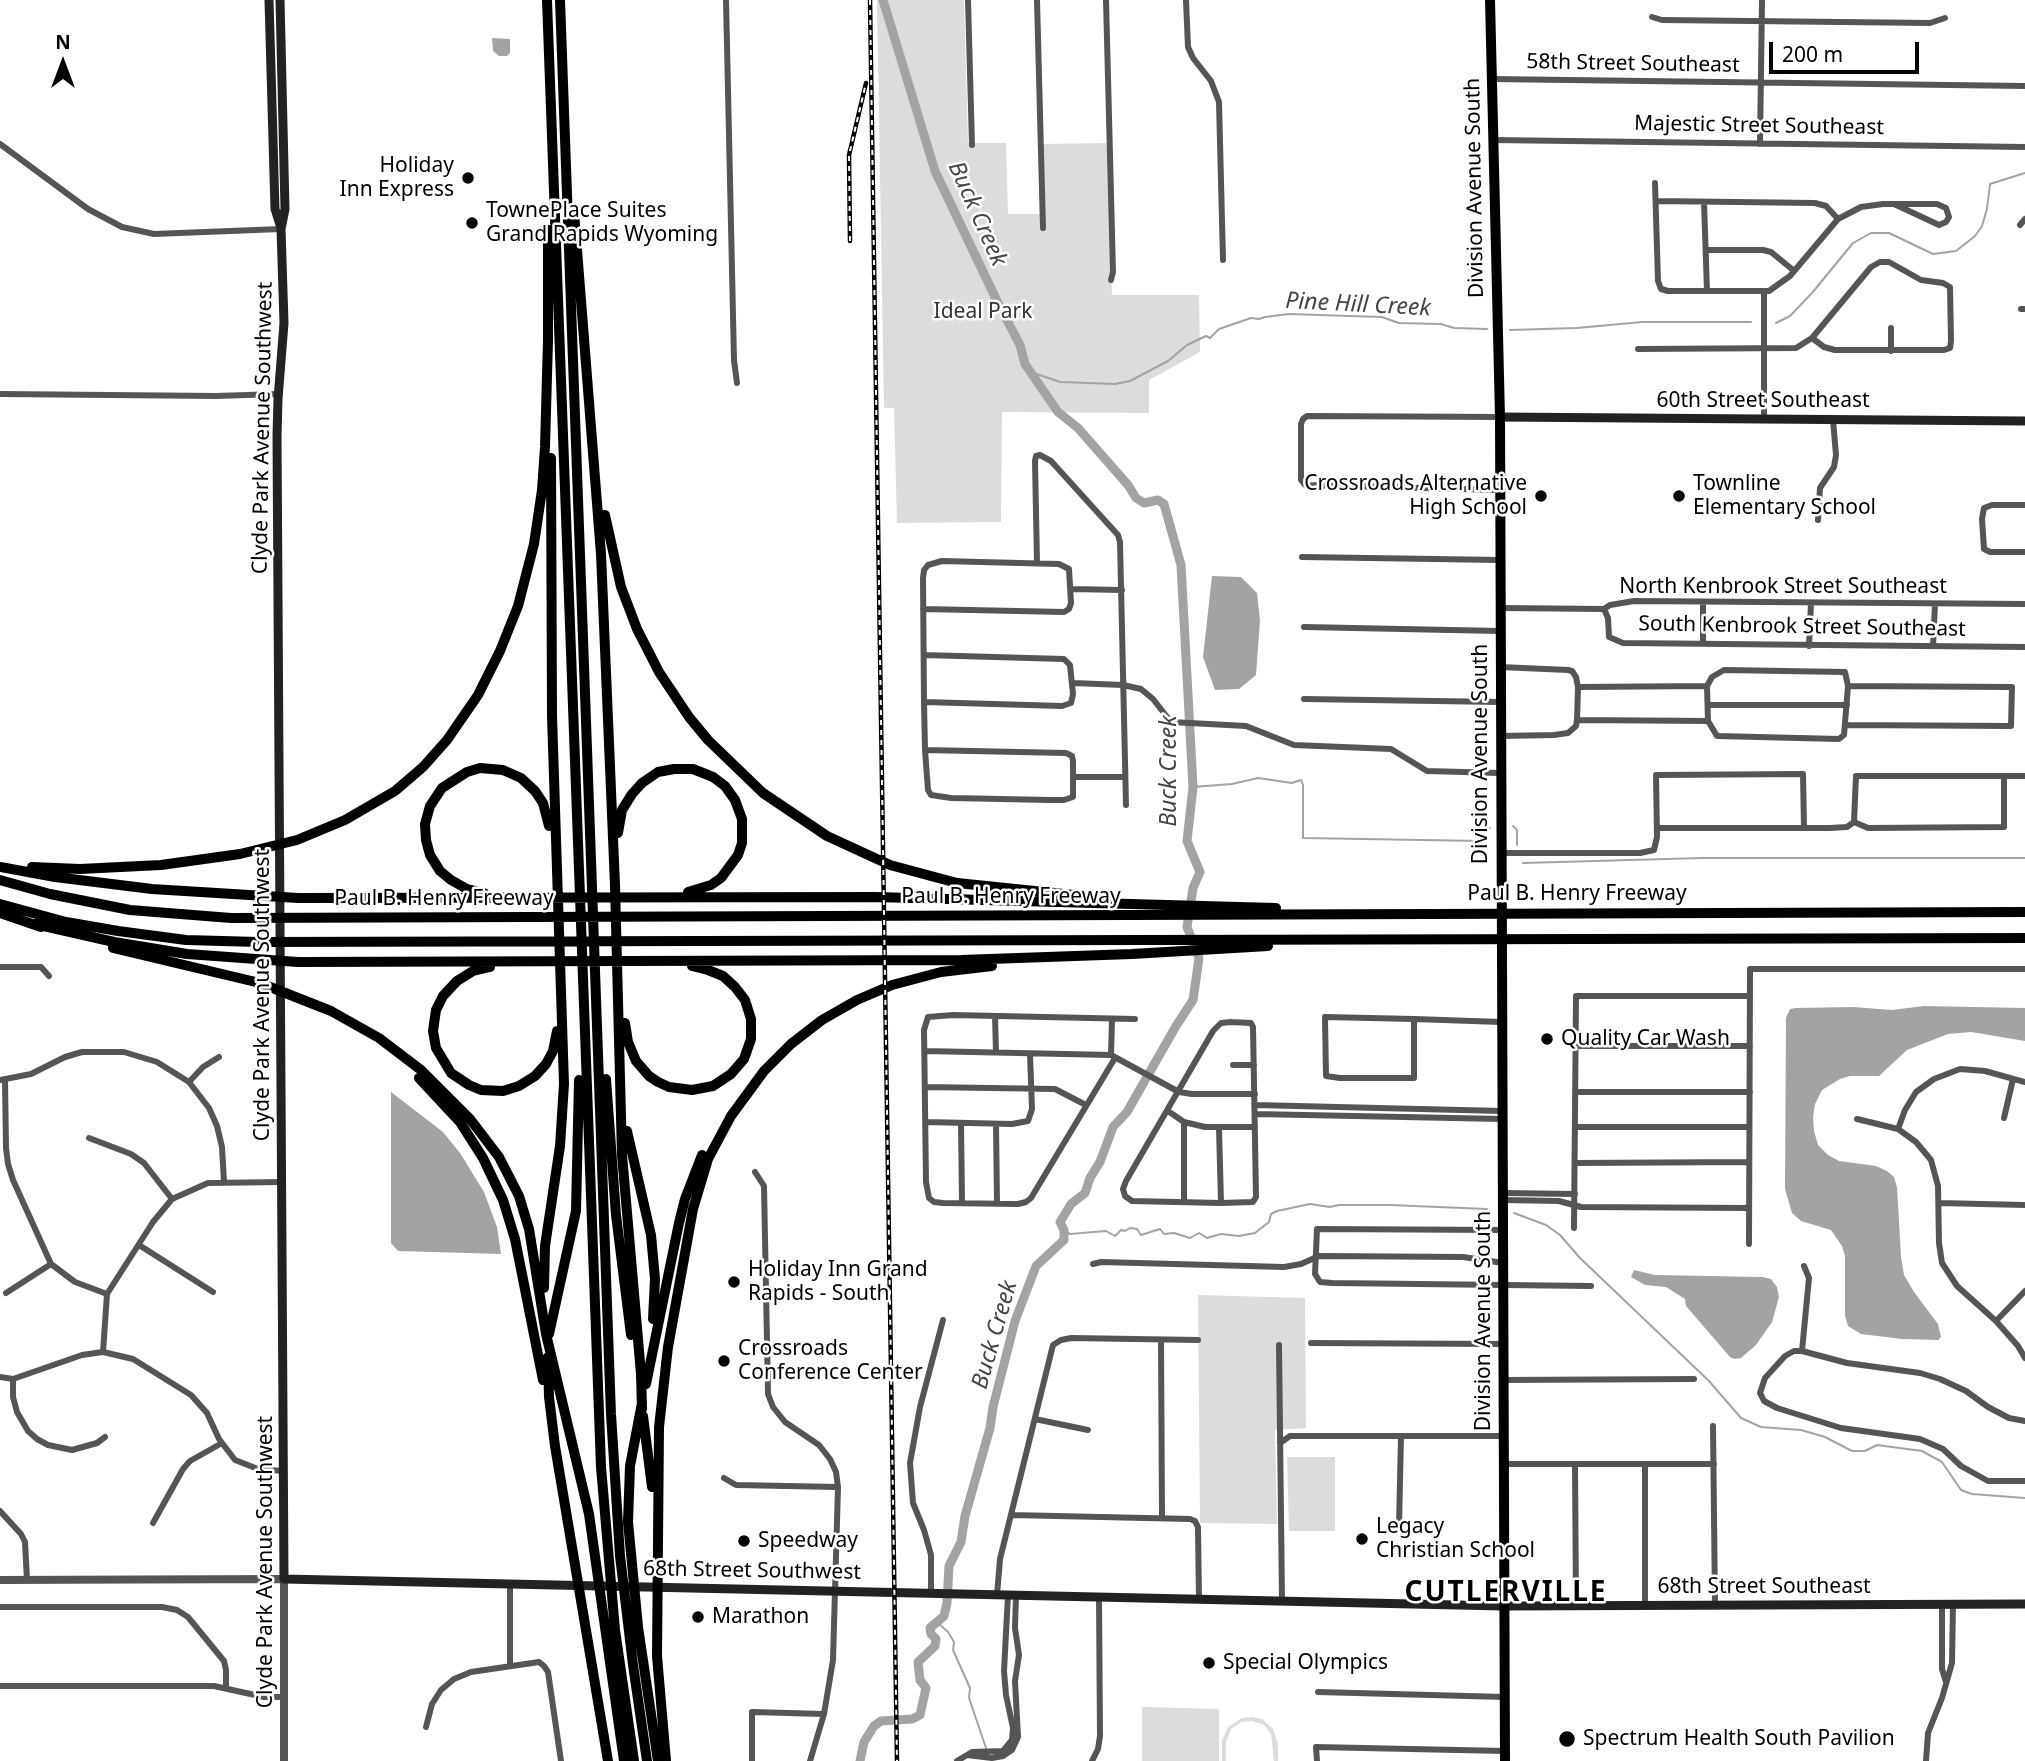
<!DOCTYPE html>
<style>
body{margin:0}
#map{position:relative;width:2025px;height:1761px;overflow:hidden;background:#fff;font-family:"Noto Sans",sans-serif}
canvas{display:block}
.north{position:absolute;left:28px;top:28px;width:70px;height:70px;-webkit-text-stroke:5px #fff;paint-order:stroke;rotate:0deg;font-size:19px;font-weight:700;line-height:28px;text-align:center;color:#000}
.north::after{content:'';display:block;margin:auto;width:24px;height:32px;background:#000;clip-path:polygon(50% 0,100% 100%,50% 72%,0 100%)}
.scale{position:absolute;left:1769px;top:42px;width:150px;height:32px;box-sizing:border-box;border:4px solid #000;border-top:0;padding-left:9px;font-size:21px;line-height:24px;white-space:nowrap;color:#000;-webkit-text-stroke:5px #fff;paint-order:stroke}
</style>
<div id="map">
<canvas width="2025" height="1761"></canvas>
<div class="north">N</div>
<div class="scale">200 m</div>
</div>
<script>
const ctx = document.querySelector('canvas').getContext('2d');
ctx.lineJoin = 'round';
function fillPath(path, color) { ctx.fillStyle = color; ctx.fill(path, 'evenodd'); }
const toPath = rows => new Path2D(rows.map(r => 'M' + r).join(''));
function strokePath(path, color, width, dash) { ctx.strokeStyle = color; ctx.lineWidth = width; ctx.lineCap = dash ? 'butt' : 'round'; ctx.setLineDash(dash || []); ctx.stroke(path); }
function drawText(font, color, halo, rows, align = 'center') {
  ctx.font = font + ' "Noto Sans",sans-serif'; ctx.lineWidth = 5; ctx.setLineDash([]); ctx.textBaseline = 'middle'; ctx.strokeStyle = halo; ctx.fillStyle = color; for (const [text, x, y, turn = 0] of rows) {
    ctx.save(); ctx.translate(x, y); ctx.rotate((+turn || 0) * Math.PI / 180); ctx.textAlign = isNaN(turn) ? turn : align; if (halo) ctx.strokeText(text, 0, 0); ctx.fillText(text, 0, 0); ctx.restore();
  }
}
const green = toPath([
 [877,0,964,0,968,143,1006,143,1008,214,1044,214,1043,144,1109,143,1112,295,1199,295,1200,352,1149,380,1149,413,1002,412,1001,522,897,523,894,408,884,408],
 [1198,1295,1305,1298,1306,1428,1275,1430,1277,1524,1200,1523],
 [1287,1457,1335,1457,1335,1531,1289,1531],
 [1142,1707,1219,1709,1219,1761,1142,1761],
 [1252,1717,1262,1719,1273,1729,1278,1744,1278,1761,1274,1761,1271,1734,1264,1725,1252,1721,1241,1722,1231,1729,1226,1742,1226,1761,1222,1761,1222,1741,1228,1727,1242,1718]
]);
const water = toPath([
 [492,38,510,39,510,53,507,56,499,56,493,51],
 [1212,576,1241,577,1257,593,1260,621,1256,675,1239,689,1215,690,1203,657],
 [1924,1006,2025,1008,2025,1041,1971,1032,1948,1034,1907,1050,1879,1076,1850,1076,1840,1079,1822,1090,1815,1104,1813,1117,1814,1131,1818,1145,1828,1155,1839,1161,1876,1166,1887,1171,1894,1177,1897,1187,1901,1257,1904,1275,1914,1292,1938,1324,1941,1337,1938,1340,1902,1339,1861,1334,1848,1326,1845,1316,1845,1256,1842,1246,1831,1230,1801,1221,1792,1213,1785,1189,1786,1018,1790,1009,1796,1008,1853,1007,1892,1010],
 [391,1092,443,1132,460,1153,484,1192,497,1227,501,1254,398,1251,391,1243],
 [1634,1270,1655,1275,1763,1277,1771,1279,1777,1287,1779,1297,1772,1322,1756,1345,1741,1358,1734,1359,1730,1357,1686,1306,1685,1299,1666,1287,1645,1285,1631,1277]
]);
const stream = toPath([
 [1776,323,1790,316,1812,293,1853,243,1871,233,1889,233,1933,254,1956,251,1975,236,1982,226,1987,209,1990,184,2025,173],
 [1510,330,1577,328,1642,322,1751,322],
 [1034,373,1060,382,1115,384,1130,381,1168,361,1187,345,1206,336,1210,338,1219,329,1251,318,1259,319,1265,317,1289,314,1382,317,1399,323,1441,324,1454,328,1487,329],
 [1193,787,1232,784,1258,778,1292,783,1301,780,1303,785,1303,838,1481,841,1485,831,1490,828],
 [1513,826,1517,830,1517,845],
 [1523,863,1702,858,2025,858],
 [1514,1213,1546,1225,1560,1235,1580,1258,1709,1381,1741,1418,1761,1427,1801,1430,1825,1437,1852,1451,1865,1451,1877,1445,1922,1451,1942,1462,1961,1490,1972,1494,2025,1498],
 [1064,1230,1070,1234,1106,1231,1115,1236,1121,1230,1125,1231,1130,1228,1137,1229,1141,1235,1160,1229,1164,1234,1174,1233,1190,1238,1199,1233,1207,1238,1221,1234,1239,1236,1255,1233,1269,1222,1271,1214,1277,1211,1310,1204,1330,1207,1339,1205,1390,1205,1487,1209],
 [938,1623,948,1632,954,1642,953,1650,970,1688,969,1698,986,1748]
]);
const river = toPath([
 [860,1761,864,1742,874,1726,881,1721,912,1719,920,1715,926,1688,920,1680,918,1662,935,1646,936,1639,931,1634,930,1628,944,1616,947,1603,949,1566,961,1542,965,1516,990,1428,993,1407,1015,1321,1036,1266,1064,1240,1064,1230,1060,1222,1071,1204,1085,1193,1090,1178,1100,1162,1113,1127,1127,1112,1176,1026,1193,1000,1199,958,1187,927,1193,888,1200,872,1187,841,1193,787,1181,565,1164,504,1158,500,1144,503,1136,498,1128,485,1078,428,1058,412,1025,364,1020,345,998,303,935,171,883,0]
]);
const minor = toPath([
 [726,0,734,360,737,383],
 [968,0,972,145],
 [1037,0,1043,228],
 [1106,0,1113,272,1111,280],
 [1186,0,1188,47,1193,58,1211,81,1219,102,1223,260],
 [1652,17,1662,20,1930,23,1945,18],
 [1492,79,2025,86],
 [1493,140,2025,147],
 [0,144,88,209,122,227,154,234,281,229],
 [1760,144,1762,0],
 [1655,183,1658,281,1661,289,1668,291,1769,291,1790,276,1838,219,1861,207,1883,204,1937,204,1946,208,1949,217,1946,222,1939,225,1894,204],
 [1656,201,1815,203,1826,206,1838,219],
 [1704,202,1707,291],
 [2020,225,2025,219],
 [1706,250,1763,250,1771,252,1793,270],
 [1764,292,1764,419],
 [2021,309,2025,309],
 [1891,328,1891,351],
 [1638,349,1796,348,1812,338,1871,267,1880,262,1889,262,1921,280,1943,283,1950,287,1951,341,1950,348,1944,350,1835,350,1824,347,1812,338],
 [0,394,216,396,278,394],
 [1500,490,1305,485,1301,480,1301,424,1303,419,1307,416,1500,417],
 [2025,505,1992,505,1984,508,1982,519,1984,549,1990,552,2025,552],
 [1818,520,1820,488,1834,467,1836,455,1833,420],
 [1302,557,1500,560],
 [1037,563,1035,461,1036,456,1040,455,1051,461,1118,535,1120,542,1126,805],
 [1071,589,1122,590],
 [1703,602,1703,644],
 [1500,608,1604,609,1610,605,1634,601,2025,604],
 [923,609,1064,612,1069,609,1071,603,1069,569,1059,564,942,561,928,565,924,570,923,578,924,702,925,750,928,790,931,795,951,798,1050,800,1064,800,1073,797,1073,761,1072,756,1066,753,925,750],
 [1604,609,1608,618,1609,637,1623,643,2025,647],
 [1304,627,1500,631],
 [1809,646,1811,603],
 [1933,646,1935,604],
 [924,655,1064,659,1070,665,1073,694,1071,703,1062,706,924,702],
 [1500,667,1568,670,1572,671,1576,677,1578,687,1577,720,1576,726,1568,733,1554,735,1500,736],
 [1073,683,1123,685,1141,689,1153,699,1171,722,1246,726,1294,745,1391,749,1427,771,1500,773],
 [1578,687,1707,686,1712,677,1724,670,1845,672,1848,686,1844,735,1839,739,1717,736,1708,721,1707,686],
 [1304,699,1500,702],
 [1708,705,1847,705],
 [1577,720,1708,721],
 [1845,725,2011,726,2012,687,1848,686],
 [1074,777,1125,777],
 [1854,822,1856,776,2025,776],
 [1657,828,1830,828,1847,827,1854,822,1868,828,2004,827,2004,776],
 [1500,853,1640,853,1654,850,1657,837,1656,775,1803,774,1804,828],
 [0,967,41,967,49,976],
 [995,1016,996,1052],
 [1325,1017,1414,1019,1414,1078,1340,1078,1326,1076,1325,1017],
 [1414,1019,1501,1022],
 [1231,1022,1251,1023,1253,1027,1256,1197,1253,1202,1221,1203,1132,1201,1125,1196,1123,1189,1126,1181,1213,1031,1221,1023,1231,1022],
 [1576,1046,1750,1046],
 [925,1051,1111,1055,1179,1092,1192,1094,1255,1094],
 [1111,1055,1112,1019],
 [1115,1058,1031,1198,1026,1202,1018,1204,943,1203,934,1202,929,1198,926,1182,924,1030,928,1017,953,1015,1135,1019],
 [1233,1065,1254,1065],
 [0,1080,31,1074,65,1057,82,1052,124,1052,157,1062,189,1082,209,1108,217,1126,222,1147,224,1182],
 [5,1080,6,1148,8,1164,13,1180,51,1264,75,1282,107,1294],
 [189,1082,203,1067,219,1057],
 [925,1087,1055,1089,1086,1105],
 [1576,1092,1750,1092],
 [1255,1105,1502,1111],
 [1168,1111,1184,1122,1205,1127,1255,1127],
 [1255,1114,1502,1119],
 [2004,1118,2013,1079],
 [1857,1119,1898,1129,1916,1142,1931,1160,1938,1186,1939,1243,1942,1263,1957,1286,1996,1321,2018,1346,2025,1358],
 [926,1122,1012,1124,1028,1121,1032,1109,1030,1054],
 [1184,1122,1184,1202],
 [961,1123,962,1202],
 [996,1124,997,1203],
 [1575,1127,1749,1127],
 [1219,1128,1221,1203],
 [1898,1129,1905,1110,1916,1092,1934,1079,1960,1069,1985,1071,2025,1082],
 [89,1138,131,1154,144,1163,172,1199],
 [1576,1163,1749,1162],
 [755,1172,764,1186,768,1394,773,1407,785,1422,819,1445,830,1459,836,1472,838,1487,833,1660,824,1714,810,1761],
 [1503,1193,1575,1194],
 [1503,1200,1559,1201,1581,1207,1749,1208],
 [1939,1203,2025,1205],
 [1574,1228,1576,996,1750,996],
 [1503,1230,1317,1229,1315,1274,1320,1282,1332,1283,1591,1286],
 [1749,1244,1750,969,2025,969],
 [139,1245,213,1292],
 [1093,1264,1101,1262,1284,1267,1301,1264,1319,1256,1463,1257,1503,1263],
 [6,1293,51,1264],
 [1996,1321,2025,1291],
 [1161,1340,1162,1517],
 [1311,1343,1503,1344],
 [1279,1345,1282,1601],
 [1802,1351,1809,1278,1804,1266],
 [103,1352,107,1294,153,1222,172,1199,208,1183,282,1182],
 [0,1377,13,1379,82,1355,103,1352,133,1359,191,1395,207,1413,219,1439,235,1460,258,1469,284,1471],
 [13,1379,13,1397,17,1412,28,1431,37,1439,48,1445,72,1450,97,1443,105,1437],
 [1503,1380,1694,1379],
 [1035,1419,1088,1430],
 [2025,1421,2009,1418,1988,1407,1966,1391,1940,1379,1920,1373,1847,1363,1802,1351,1794,1351,1785,1356,1765,1378,1760,1393,1764,1401,1777,1408,1841,1428,1920,1439,1943,1449,1961,1466,1988,1481,2025,1481],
 [1713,1426,1715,1605],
 [1280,1443,1290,1436,1503,1436],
 [1503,1464,1714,1464],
 [1575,1464,1576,1606],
 [1645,1464,1645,1605],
 [724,1478,736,1485,838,1487],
 [0,1511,21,1534,25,1542,27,1580],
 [1011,1515,1190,1519,1195,1521,1198,1527,1199,1599],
 [153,1523,183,1469,190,1461,222,1443],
 [1399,1526,1401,1436],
 [510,1584,510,1666],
 [931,1592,931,1555,924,1530,913,1503,910,1463,920,1407,943,1320],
 [997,1595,1000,1559,1053,1345,1061,1340,1071,1338,1198,1340],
 [1942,1604,1942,1669,1946,1682],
 [0,1607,162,1607,177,1610,188,1617,224,1661,226,1670,226,1686],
 [0,1686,214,1686,264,1697,284,1697],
 [1318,1692,1505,1697],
 [426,1727,432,1704,441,1690,454,1679,471,1672,539,1662,544,1666,548,1672,561,1761],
 [967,1755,992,1758,1003,1756,1012,1750,1018,1737,1015,1681,1019,1655,1015,1628,1016,1595],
 [752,1761,752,1712,824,1714],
 [957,1761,972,1752,1003,1751,1012,1740,1013,1728,1006,1695,1004,1671,1008,1595],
 [1092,1761,1098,1749,1100,1736,1099,1597],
 [1317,1761,1316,1747,1505,1751],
 [1926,1761,1928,1733,1942,1698,1952,1663,1953,1604]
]);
const tertiary = toPath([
 [0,1580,284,1579,284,1761]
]);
const secondary = toPath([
 [269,0,275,209,281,228],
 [280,0,285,209,281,229,284,323,278,399,277,436,284,1579,1503,1606,2025,1604],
 [1500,417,2025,421]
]);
const primary = toPath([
 [1490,0,1500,417,1505,1761]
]);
const motorway = toPath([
 [547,0,601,1467,615,1630,634,1761],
 [560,0,611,1414,620,1556,633,1665,647,1761],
 [574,212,601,554,615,885,622,1155,641,1374,642,1409],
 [605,515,621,587,637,629,659,672,689,717,708,740,763,793,827,836,890,865,957,883,1083,896],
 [618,833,622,810,632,794,642,783,658,772,674,769,693,769,713,777,725,786,735,800,742,819,742,843,738,855,721,878,711,885,688,892],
 [0,867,55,877,152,889,298,898,875,897,1276,908],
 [32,867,80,869,161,865,240,854,297,840,345,820,395,791,423,767,447,740,478,695,500,651,518,606,534,544,542,490,545,447,548,340,548,230],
 [0,880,50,894,130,910,231,918,2025,912],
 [484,893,467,889,451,880,440,871,430,855,426,840,425,824,430,806,442,788,467,772,480,768,503,770,521,778,535,791,543,803,549,826],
 [0,904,66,922,118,931,186,940,259,942,2025,938],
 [0,913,41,927],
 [35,924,114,942,187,954,298,962,961,960,1132,954,1268,946],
 [113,948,260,983,331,1011,379,1038,421,1070,470,1119,499,1157,519,1196,529,1229,546,1334,589,1514,624,1761],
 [490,967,473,971,457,981,443,996,436,1010,433,1031,436,1048,451,1073,469,1085,481,1090,503,1091,519,1086,535,1076,546,1064,553,1051,557,1031],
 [625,1023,628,1042,636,1061,649,1076,658,1082,669,1087,692,1090,713,1086,731,1074,744,1059,751,1039,751,1019,745,1000,735,987,723,976,708,970,692,966],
 [419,1078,460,1122,483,1158,503,1200,515,1239,543,1380],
 [606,1079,616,1215,631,1335],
 [627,1131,651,1235,655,1279,653,1319],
 [544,1288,545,1246,560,1146,564,1084,552,716,551,458],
 [549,1334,576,1211,579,1080],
 [548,1357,549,1397,555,1446,608,1761],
 [646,1384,679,1223,685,1199,702,1155],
 [642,1403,630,1466,628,1522,638,1627,658,1761],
 [643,1416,652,1487],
 [666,1761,657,1656,659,1427,668,1347,693,1209,708,1159,731,1116,764,1071,791,1044,822,1020,857,1000,892,985,941,972,992,966]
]);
const rail = toPath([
 [870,0,897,1761],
 [850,241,849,155,866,83]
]);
const markers = [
 [468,178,7,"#000"],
 [472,223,7,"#000"],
 [1541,496,7,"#000"],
 [1679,496,7,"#000"],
 [1547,1039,7,"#000"],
 [734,1282,7,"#000"],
 [724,1361,7,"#000"],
 [1362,1539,7,"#000"],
 [744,1541,7,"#000"],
 [698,1617,7,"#000"],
 [1209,1663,7,"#000"],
 [1567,1739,9,"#000"]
];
const streetNames = [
 ["58th Street Southeast",1633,64,1],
 ["Majestic Street Southeast",1759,126,1],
 ["Division Avenue South",1475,188,-91],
 ["60th Street Southeast",1763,401],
 ["Clyde Park Avenue Southwest",263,428,-89],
 ["North Kenbrook Street Southeast",1783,587],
 ["South Kenbrook Street Southeast",1802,627,1],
 ["Division Avenue South",1481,754,-90],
 ["Paul B. Henry Freeway",1577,894],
 ["Paul B. Henry Freeway",1011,897],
 ["Paul B. Henry Freeway",444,899],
 ["Clyde Park Avenue Southwest",263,995,-90],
 ["Division Avenue South",1484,1321,-90],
 ["Clyde Park Avenue Southwest",266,1562,-90],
 ["68th Street Southwest",752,1571,1],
 ["68th Street Southeast",1764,1587]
];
const poiNames = [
 ["Holiday",454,166,"right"],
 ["Inn Express",454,190,"right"],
 ["TownePlace Suites",486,211],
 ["Grand Rapids Wyoming",486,235],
 ["Crossroads Alternative",1527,484,"right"],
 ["High School",1527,508,"right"],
 ["Townline",1693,484],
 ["Elementary School",1693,508],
 ["Quality Car Wash",1561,1039],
 ["Holiday Inn Grand",748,1270],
 ["Rapids - South",748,1294],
 ["Crossroads",738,1349],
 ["Conference Center",738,1373],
 ["Legacy",1376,1527],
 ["Christian School",1376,1551],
 ["Speedway",758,1541],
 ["Marathon",712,1617],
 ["Special Olympics",1223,1663],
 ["Spectrum Health South Pavilion",1583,1739]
];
const parkNames = [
 ["Ideal Park",983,312]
];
const waterNames = [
 ["Buck Creek",977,214,66],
 ["Pine Hill Creek",1358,305,3],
 ["Buck Creek",1169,771,-90],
 ["Buck Creek",995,1335,-74]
];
const districtNames = [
 ["CUTLERVILLE",1506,1593]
];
fillPath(green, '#dcdcdc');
fillPath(water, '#a3a3a3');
strokePath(stream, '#a3a3a3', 2);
strokePath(river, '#a3a3a3', 9);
strokePath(minor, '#555', 6);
strokePath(tertiary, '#555', 8);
strokePath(secondary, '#222', 9);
strokePath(primary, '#000', 10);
strokePath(motorway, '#000', 10);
strokePath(rail, '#000', 4.5);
strokePath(rail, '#fff', 2, [5]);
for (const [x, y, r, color] of markers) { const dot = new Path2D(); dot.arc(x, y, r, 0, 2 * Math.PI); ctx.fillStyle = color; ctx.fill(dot); strokePath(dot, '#fff', 2.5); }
drawText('21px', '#000', '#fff', streetNames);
drawText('21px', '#000', '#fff', poiNames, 'left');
drawText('21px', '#333', '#fff', parkNames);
drawText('italic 23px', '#444', '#fff', waterNames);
ctx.letterSpacing = '2px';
drawText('bold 28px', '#000', '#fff', districtNames);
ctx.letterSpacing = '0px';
</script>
